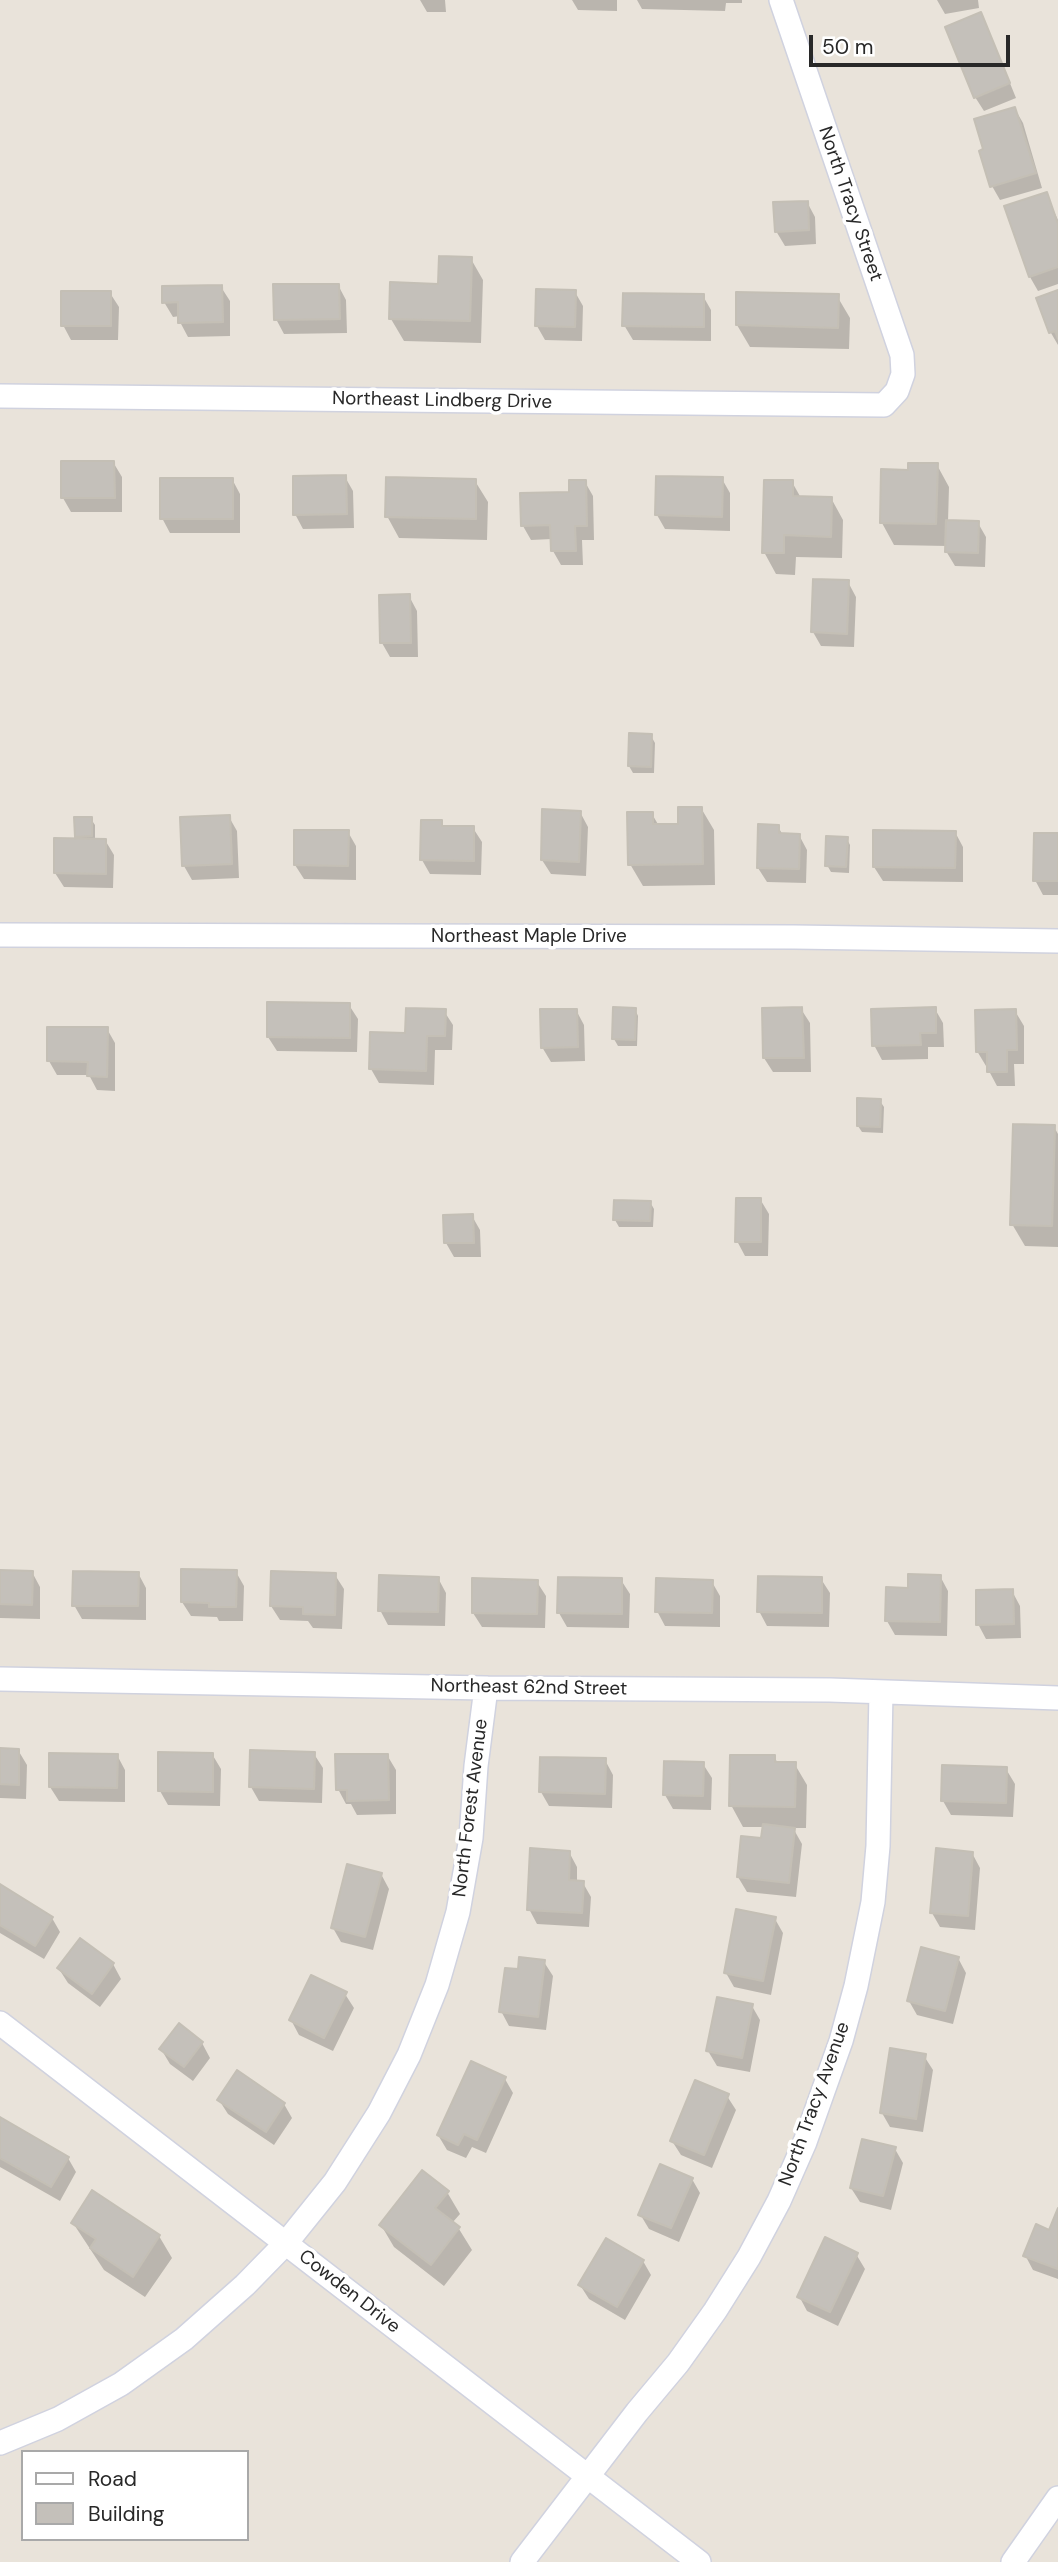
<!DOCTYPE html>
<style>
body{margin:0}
#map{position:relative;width:1058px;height:2562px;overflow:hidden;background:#e9e3da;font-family:"DM Sans",sans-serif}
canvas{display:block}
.legend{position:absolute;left:21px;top:2450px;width:228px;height:91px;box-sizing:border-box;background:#fff;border:2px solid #a9a9a9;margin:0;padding:9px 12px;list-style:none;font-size:21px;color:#282828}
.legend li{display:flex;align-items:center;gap:14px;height:35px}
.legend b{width:35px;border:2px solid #a9a9a9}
.scale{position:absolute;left:809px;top:35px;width:201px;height:32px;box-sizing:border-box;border:4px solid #282828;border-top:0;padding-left:9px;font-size:21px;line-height:24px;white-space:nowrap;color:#282828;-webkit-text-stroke:5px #fff;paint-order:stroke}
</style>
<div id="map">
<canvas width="1058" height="2562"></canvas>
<ul class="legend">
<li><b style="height:9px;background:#fff"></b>Road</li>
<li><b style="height:19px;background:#c4c0ba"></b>Building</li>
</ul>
<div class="scale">50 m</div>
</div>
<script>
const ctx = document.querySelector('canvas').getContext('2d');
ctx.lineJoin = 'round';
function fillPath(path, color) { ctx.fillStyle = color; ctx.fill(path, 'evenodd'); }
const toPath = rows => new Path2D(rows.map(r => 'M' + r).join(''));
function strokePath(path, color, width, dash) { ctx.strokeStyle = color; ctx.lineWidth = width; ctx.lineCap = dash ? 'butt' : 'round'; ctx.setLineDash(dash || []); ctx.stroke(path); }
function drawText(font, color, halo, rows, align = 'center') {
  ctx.font = font + ' "DM Sans",sans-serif'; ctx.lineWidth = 7; ctx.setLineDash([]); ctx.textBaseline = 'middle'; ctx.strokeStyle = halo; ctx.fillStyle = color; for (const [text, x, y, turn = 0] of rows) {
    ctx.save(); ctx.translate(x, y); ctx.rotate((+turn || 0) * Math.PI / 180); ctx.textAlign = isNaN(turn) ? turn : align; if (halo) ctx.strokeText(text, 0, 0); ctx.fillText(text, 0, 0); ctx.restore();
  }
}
const shadow = toPath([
 [420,0,445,0,446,12,427,12],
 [572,0,617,0,617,11,578,10],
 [637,0,742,0,742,3,726,3,725,11,642,9],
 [937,0,978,0,979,8,945,14],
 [980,15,988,29,1016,98,984,111,975,97],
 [1015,109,1023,123,1042,188,1000,200,992,186],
 [1046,194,1058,220,1058,284,1038,291,1030,277,1007,208],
 [807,202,815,217,816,244,785,246,776,231],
 [471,259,483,280,481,343,404,341,391,319,440,285],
 [338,285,346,300,347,333,284,334,276,319],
 [221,287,230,301,230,336,188,337,180,322,180,316,173,317,164,302],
 [575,292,583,306,582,341,545,340,537,326],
 [1058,292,1058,345,1051,333,1038,299],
 [110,293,119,307,118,340,71,340,63,325],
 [703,296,711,310,711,341,633,340,624,325],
 [837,296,850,318,849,349,750,347,737,325],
 [113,462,122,477,122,512,71,512,63,498],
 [937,465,949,487,948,522,978,523,986,537,985,567,955,566,946,551,947,546,894,545,882,523,909,472],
 [345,477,353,491,354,528,303,529,295,514],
 [232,479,240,494,240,533,170,533,162,518],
 [722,479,730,493,730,531,665,529,657,515],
 [475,481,488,502,487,540,399,538,387,516],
 [585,482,593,496,594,540,582,540,583,565,561,565,553,551,552,539,531,540,523,526,571,494],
 [792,482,801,498,831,498,843,520,842,558,796,557,795,575,776,574,764,552],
 [848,582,856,597,854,647,821,646,813,632],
 [409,596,417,611,418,657,390,657,382,643],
 [651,736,655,743,654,773,633,773,629,766],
 [701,808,714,830,715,885,643,886,630,864,652,814,659,826,680,826],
 [580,812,588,827,586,876,551,874,542,860],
 [229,817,237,831,239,878,192,880,184,866],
 [91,819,95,825,95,840,105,840,114,855,113,888,64,887,55,873,79,840,76,836],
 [422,822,441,822,444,827,473,828,482,842,481,875,430,874,422,860],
 [778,827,783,835,799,835,807,850,806,883,767,882,758,868],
 [348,832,356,846,356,880,304,879,295,865],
 [955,832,963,847,963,882,883,881,874,867],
 [1058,835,1058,895,1043,895,1035,880],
 [847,839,850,845,849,873,831,872,827,865],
 [269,1004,349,1005,358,1019,357,1052,277,1051,268,1037],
 [635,1009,638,1016,637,1046,618,1046,614,1039],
 [801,1009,810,1023,811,1072,773,1072,764,1058],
 [935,1009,943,1023,944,1047,928,1047,928,1059,882,1060,874,1045],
 [576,1010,584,1025,585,1061,551,1062,542,1047],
 [444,1011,453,1025,452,1050,435,1050,434,1085,379,1083,371,1069,407,1035],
 [1015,1011,1024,1026,1024,1064,1014,1064,1015,1086,997,1086,989,1071,989,1066,986,1066,977,1051],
 [107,1029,115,1043,115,1091,97,1090,89,1075,57,1075,49,1061],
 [880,1101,884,1107,883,1133,862,1132,858,1126],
 [1054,1127,1058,1134,1058,1247,1025,1246,1012,1224],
 [760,1199,769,1214,768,1256,745,1256,737,1241],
 [650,1202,654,1209,653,1227,619,1227,615,1220],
 [472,1216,480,1230,481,1257,454,1257,446,1243],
 [0,1572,32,1572,40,1587,40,1619,0,1618],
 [236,1572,244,1586,243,1621,219,1621,217,1617,191,1616,182,1602],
 [138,1573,146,1588,146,1620,82,1619,74,1605],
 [335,1575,344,1589,342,1629,313,1628,308,1621,280,1620,271,1606],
 [940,1576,948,1591,947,1636,895,1635,887,1621,909,1589],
 [438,1578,446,1593,445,1626,388,1625,380,1610],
 [821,1579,830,1593,829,1627,767,1626,759,1611],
 [621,1580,630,1594,629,1628,567,1627,559,1613],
 [537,1582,546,1596,545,1628,482,1627,473,1613],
 [712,1582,720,1596,720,1627,665,1626,657,1611],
 [1012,1591,1020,1606,1021,1638,986,1639,978,1624],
 [0,1750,18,1750,27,1765,26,1799,0,1798],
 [212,1754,221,1769,220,1806,168,1805,160,1791],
 [314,1754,323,1768,322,1803,259,1801,251,1787],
 [117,1755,125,1770,125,1802,59,1801,50,1787],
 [387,1755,396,1770,396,1814,357,1815,351,1804,346,1804,338,1789],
 [774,1757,778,1763,794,1763,807,1785,806,1828,793,1828,802,1844,796,1897,747,1892,738,1877,763,1840,764,1827,743,1827,731,1805],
 [605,1760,613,1775,612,1808,549,1806,541,1792],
 [703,1764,712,1778,711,1810,673,1809,665,1795],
 [1006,1769,1015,1784,1013,1817,951,1815,943,1801],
 [569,1852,577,1867,577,1882,583,1883,591,1897,589,1927,537,1924,529,1909],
 [972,1853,980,1868,975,1930,940,1927,932,1913],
 [381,1874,389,1889,373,1950,341,1942,333,1928],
 [0,1887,52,1918,60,1932,44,1959,0,1933],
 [775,1919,783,1933,771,1995,734,1987,726,1973],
 [958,1958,966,1973,953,2024,917,2015,909,2001],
 [544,1962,553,1976,546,2030,509,2026,501,2011,519,1971],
 [113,1964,121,1979,100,2007,68,1983,59,1969],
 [345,1994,354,2008,333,2051,299,2035,291,2020],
 [752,2006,760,2020,750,2072,717,2066,708,2051],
 [202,2043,210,2058,193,2081,170,2064,161,2049],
 [924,2056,933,2070,923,2132,890,2127,882,2113],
 [505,2079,513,2093,486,2153,472,2147,466,2158,447,2150,438,2135],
 [727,2096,736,2110,712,2168,681,2155,672,2141],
 [219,2100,284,2104,292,2118,274,2145,228,2114],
 [0,2119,68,2158,76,2172,60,2201,0,2167],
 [895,2149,903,2163,891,2210,860,2202,851,2188],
 [692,2179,700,2193,679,2242,649,2229,640,2214],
 [447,2192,460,2214,452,2223,459,2229,472,2250,444,2286,394,2247,381,2225],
 [1058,2213,1058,2279,1033,2270,1025,2255,1050,2232],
 [73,2223,159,2236,172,2258,145,2297,104,2270],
 [856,2254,865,2269,838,2326,807,2311,799,2296],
 [643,2261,651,2275,625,2320,589,2299,580,2285]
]);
const building = toPath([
 [981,12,1010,83,974,98,945,27,981,12],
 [1015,107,1036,173,990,187,979,151,983,149,974,119,1015,107],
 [1047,192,1058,224,1058,267,1029,277,1004,206,1047,192],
 [808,201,809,230,775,232,773,202,808,201],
 [439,256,472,257,470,321,389,319,390,282,438,284,439,256],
 [273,284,339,284,340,319,274,320,273,284],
 [222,285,223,322,178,323,178,302,162,303,162,286,222,285],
 [536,289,576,290,575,327,535,326,536,289],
 [1058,290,1058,339,1055,331,1049,333,1036,298,1058,290],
 [61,291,111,291,111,326,61,326,61,291],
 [736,292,839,294,838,328,736,325,736,292],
 [623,293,704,294,704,327,622,326,623,293],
 [61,461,114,461,115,498,61,498,61,461],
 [908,463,938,463,936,524,880,523,881,469,908,470,908,463],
 [346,475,347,514,293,515,293,476,346,475],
 [656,476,723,477,722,517,655,515,656,476],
 [386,477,476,479,476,519,385,517,386,477],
 [160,478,233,478,233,519,160,519,160,478],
 [569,480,586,480,587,526,575,526,576,551,551,551,550,525,521,526,520,493,569,492,569,480],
 [764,480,793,480,793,496,832,497,831,537,784,535,784,553,762,553,764,480],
 [946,520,979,521,978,553,945,552,946,520],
 [813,579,849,580,847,634,811,632,813,579],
 [410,594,411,643,380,643,379,595,410,594],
 [629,733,652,734,651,767,628,766,629,733],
 [678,807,702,807,703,864,628,865,627,812,653,812,653,824,678,824,678,807],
 [542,809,581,811,579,862,541,860,542,809],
 [230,815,232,864,182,866,180,817,230,815],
 [74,817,92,817,92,836,75,837,74,817],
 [421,820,442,820,442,826,474,826,474,861,420,860,421,820],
 [758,824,779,825,779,833,800,834,799,869,757,868,758,824],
 [294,830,349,830,348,866,294,865,294,830],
 [873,830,956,831,955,868,873,867,873,830],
 [1034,833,1058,833,1058,881,1033,881,1034,833],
 [826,836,848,837,846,867,825,866,826,836],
 [54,838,106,839,106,874,54,873,54,838],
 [267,1002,350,1003,350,1038,267,1037,267,1002],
 [613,1007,636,1008,635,1040,612,1039,613,1007],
 [802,1007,804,1058,763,1058,762,1008,802,1007],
 [936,1007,936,1033,920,1033,921,1045,872,1046,871,1009,936,1007],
 [406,1008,446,1009,445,1036,427,1036,426,1071,369,1069,370,1032,405,1033,406,1008],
 [540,1009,577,1009,578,1047,541,1048,540,1009],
 [1016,1009,1017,1050,1007,1050,1007,1072,987,1072,987,1052,976,1052,975,1010,1016,1009],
 [47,1027,108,1027,107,1077,87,1076,88,1062,47,1061,47,1027],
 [857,1098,881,1099,880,1127,857,1126,857,1098],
 [1013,1124,1055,1125,1052,1226,1010,1225,1013,1124],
 [736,1198,761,1198,761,1242,735,1242,736,1198],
 [614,1200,651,1201,650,1221,613,1220,614,1200],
 [473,1214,474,1243,444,1243,443,1215,473,1214],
 [181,1569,237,1570,236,1607,209,1607,209,1603,181,1602,181,1569],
 [0,1570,33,1571,32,1605,0,1604,0,1570],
 [73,1571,139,1572,138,1606,72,1606,73,1571],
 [271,1571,336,1573,335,1615,303,1614,303,1607,270,1606,271,1571],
 [908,1574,941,1575,940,1622,885,1621,886,1587,908,1588,908,1574],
 [379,1575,439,1577,438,1612,378,1611,379,1575],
 [758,1576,822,1577,822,1613,757,1612,758,1576],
 [558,1577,622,1578,622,1614,557,1613,558,1577],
 [472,1578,538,1580,537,1614,472,1613,472,1578],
 [656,1578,713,1580,712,1613,655,1612,656,1578],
 [1013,1589,1014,1624,976,1625,976,1590,1013,1589],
 [0,1748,19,1749,19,1785,0,1784,0,1748],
 [250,1750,315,1752,314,1789,249,1787,250,1750],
 [158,1752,213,1753,213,1792,158,1791,158,1752],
 [49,1753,118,1754,117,1788,49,1787,49,1753],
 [335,1754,388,1754,389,1800,347,1801,347,1790,336,1790,335,1754],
 [730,1755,775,1755,775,1762,796,1762,795,1807,729,1806,730,1755],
 [540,1757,606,1758,605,1794,539,1792,540,1757],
 [664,1761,704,1762,703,1796,663,1795,664,1761],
 [942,1765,1007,1767,1006,1803,941,1801,942,1765],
 [763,1824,795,1828,789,1883,737,1877,741,1836,761,1838,763,1824],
 [530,1848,570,1851,569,1880,584,1881,582,1913,527,1910,530,1848],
 [936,1848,973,1852,968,1916,930,1913,936,1848],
 [347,1864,382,1873,365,1937,331,1928,347,1864],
 [0,1884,53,1917,35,1946,0,1925,0,1884],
 [736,1909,776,1917,763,1981,724,1973,736,1909],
 [80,1938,114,1963,92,1994,57,1968,80,1938],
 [921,1947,959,1957,945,2011,907,2001,921,1947],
 [519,1957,545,1960,538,2017,499,2012,505,1968,518,1969,519,1957],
 [311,1975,347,1992,324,2038,289,2020,311,1975],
 [717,1997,753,2004,742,2058,706,2051,717,1997],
 [179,2023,203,2042,184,2067,159,2049,179,2023],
 [890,2048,926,2054,916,2119,880,2113,890,2048],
 [471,2061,506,2077,477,2140,464,2134,458,2145,437,2135,471,2061],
 [237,2070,285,2103,266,2132,217,2100,237,2070],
 [695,2080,729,2094,704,2155,670,2141,695,2080],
 [0,2117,69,2157,51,2187,0,2158,0,2117],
 [862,2139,896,2147,883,2196,850,2188,862,2139],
 [660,2164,693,2178,671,2228,638,2215,660,2164],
 [422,2170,449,2191,435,2208,460,2227,431,2265,379,2225,422,2170],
 [92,2190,160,2235,133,2277,90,2248,96,2239,71,2223,92,2190],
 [1058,2208,1058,2269,1023,2256,1036,2224,1049,2230,1058,2208],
 [825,2237,858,2253,830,2312,797,2297,825,2237],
 [606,2238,644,2260,617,2307,578,2285,606,2238]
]);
const minor = toPath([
 [0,396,884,405,897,391,903,374,902,355,781,0],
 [0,935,794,937,1058,941],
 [0,1679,486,1688,830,1690,1058,1698],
 [0,2023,699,2562],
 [0,2443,58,2419,121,2384,184,2339,245,2285,286,2243,335,2182,379,2113,409,2055,437,1985,458,1912,471,1838,476,1766,486,1688],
 [522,2562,637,2412,678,2363,715,2311,749,2257,779,2201,805,2142,841,2041,856,1986,873,1902,878,1846,881,1692],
 [1013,2562,1058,2498]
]);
const streetNames = [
 ["North Tracy Street",850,204,71],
 ["Northeast Lindberg Drive",442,401,1],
 ["Northeast Maple Drive",529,937],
 ["Northeast 62nd Street",529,1688,1],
 ["North Forest Avenue",471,1808,-83],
 ["North Tracy Avenue",815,2104,-70],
 ["Cowden Drive",349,2292,38]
];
fillPath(shadow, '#0003');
fillPath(building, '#c4c0ba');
strokePath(building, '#c4bfb5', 2);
strokePath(minor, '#d0d2df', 26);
strokePath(minor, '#fff', 23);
drawText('19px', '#282828', '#fff', streetNames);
</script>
